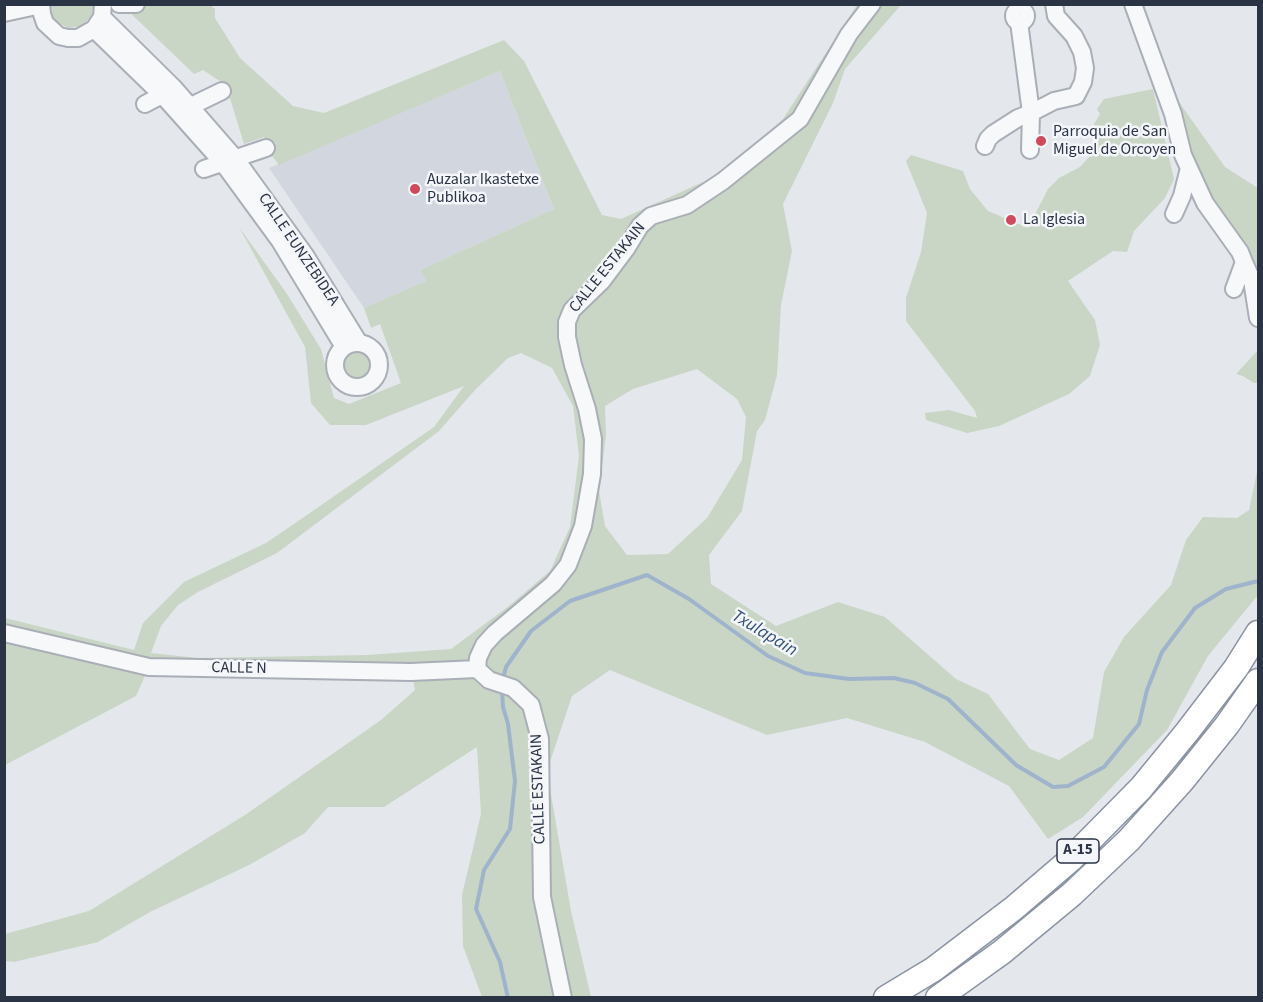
<!DOCTYPE html>
<style>
body{margin:0}
#map{position:relative;width:1263px;height:1002px;overflow:hidden;background:#e4e7ec;font-family:"Source Sans 3",sans-serif}
canvas{display:block}
.frame{position:absolute;inset:0;border:6px solid #2b3445;pointer-events:none}
</style>
<div id="map">
<canvas width="1263" height="1002"></canvas>
<div class="frame"></div>
</div>
<script>
const ctx = document.querySelector('canvas').getContext('2d');
ctx.lineJoin = 'round';
function fillPath(path, color) { ctx.fillStyle = color; ctx.fill(path, 'evenodd'); }
const toPath = rows => new Path2D(rows.map(r => 'M' + r).join(''));
function strokePath(path, color, width, dash) { ctx.strokeStyle = color; ctx.lineWidth = width; ctx.lineCap = dash ? 'butt' : 'round'; ctx.setLineDash(dash || []); ctx.stroke(path); }
function drawText(font, color, halo, rows, align = 'center') {
  ctx.font = font + ' "Source Sans 3",sans-serif'; ctx.lineWidth = 5; ctx.setLineDash([]); ctx.textBaseline = 'middle'; ctx.strokeStyle = halo; ctx.fillStyle = color; for (const [text, x, y, turn = 0] of rows) {
    ctx.save(); ctx.translate(x, y); ctx.rotate((+turn || 0) * Math.PI / 180); ctx.textAlign = isNaN(turn) ? turn : align; if (halo) ctx.strokeText(text, 0, 0); ctx.fillText(text, 0, 0); ctx.restore();
  }
}
const built = toPath([
 [500,71,554,209,420,270,426,281,364,308,269,168]
]);
const green = toPath([
 [51,4,93,5,93,8,92,15,82,26,68,28,56,21,52,15],
 [122,5,210,5,215,9,215,18,240,58,293,106,324,113,504,40,524,61,602,215,621,219,723,173,783,119,857,5,901,5,845,69,833,103,783,204,792,251,781,305,777,375,765,420,757,431,742,511,709,555,711,584,776,626,838,602,885,617,956,679,988,694,1030,749,1059,760,1093,738,1104,672,1124,637,1171,585,1186,540,1203,517,1237,518,1249,510,1258,467,1258,595,1208,656,1167,730,1083,817,1048,839,1009,786,925,742,847,718,767,735,610,670,572,696,547,771,571,911,591,997,482,997,463,946,462,895,481,814,477,747,384,807,328,807,305,833,249,865,150,912,98,942,14,962,5,961,5,934,89,911,245,815,381,720,415,690,412,674,145,676,136,696,5,765,5,618,134,650,143,623,184,582,266,543,307,515,434,427,464,386,366,425,330,425,311,403,305,347,239,227,287,294,321,349,334,398,349,404,401,383,380,324,371,328,364,308,426,281,420,270,554,209,500,71,279,165,272,156,264,137,244,144,226,85,203,70,194,74],
 [521,353,552,368,573,406,579,456,570,527,550,571,509,606,451,649,367,655,197,658,151,653,161,626,178,605,198,592,277,553,439,431,475,390,508,358],
 [697,369,737,399,746,417,742,460,707,518,668,554,627,555,605,526,599,491,606,435,605,406,633,389],
 [1153,89,1174,179,1165,198,1134,231,1127,252,1113,251,1068,281,1095,320,1100,345,1090,376,1069,394,999,426,967,433,926,420,925,413,949,410,977,418,975,411,906,321,906,298,921,252,927,213,906,161,911,155,963,171,970,189,988,211,1028,228,1048,189,1059,178,1080,167,1097,148,1094,124,1100,114,1097,109,1104,99],
 [1179,102,1225,167,1258,188,1258,284,1214,208,1185,142],
 '344 364a15 15 0 1 1 30 0a15 15 0 1 1-30 0Z',
 [1258,350,1258,383,1254,383,1243,376,1236,374]
]);
const stream = toPath([
 [503,679,506,667,531,631,570,601,647,575,689,599,768,656,805,673,849,679,894,678,915,683,948,699,1016,765,1053,787,1068,786,1104,767,1139,724,1147,690,1162,652,1195,608,1226,589,1258,581],
 [502,690,503,707,508,724,515,781,510,829,484,870,476,909,500,962,508,998]
]);
const minor = toPath([
 [41,4,42,14,45,23,59,36,68,38,78,38,94,29,102,17,103,4],
 [119,4,136,4],
 [1133,4,1173,114,1183,155,1205,203,1240,252,1244,262,1234,289],
 '1014 16a6 6 0 1 1 12 0a6 6 0 1 1-12 0Z',
 [4,13,41,5],
 [102,17,174,88,235,158,305,255,359,343],
 [94,29,165,98,223,163,280,241,344,347],
 [145,104,162,95],
 [191,106,222,91],
 [985,146,988,139,993,134,1018,118,1031,113,1019,22],
 [1030,150,1031,113,1054,101,1076,96,1083,82,1085,68,1082,52,1074,36,1056,16,1054,4],
 [204,169,266,148],
 [1174,214,1182,196,1189,168],
 [1244,262,1252,280,1258,318],
 '335 365a22 22 0 1 1 44 0a22 22 0 1 1-44 0Z',
 [4,633,149,667,411,672,477,669],
 [563,998,542,897,540,739,531,705,513,688,489,680,477,669,478,658,484,645,495,633,553,584,568,565,583,526,592,474,593,439,587,409,573,365,567,337,567,322,572,310,602,281,626,249,640,226,651,216,687,205,723,181,800,119,849,34,872,4]
]);
const highway = toPath([
 [886,998,934,969,1014,908,1070,860,1141,788,1187,732,1236,668,1258,633],
 [938,998,1002,952,1072,894,1129,840,1182,781,1227,725,1258,681]
]);
const markers = [
 [1041,141,6,"#d1495b"],
 [415,189,6,"#d1495b"],
 [1011,220,6,"#d1495b"]
];
const shields = [
 [1078,851,42]
];
const shieldNames = [
 ["A-15",1078,851]
];
const poiNames = [
 ["Parroquia de San",1053,132],
 ["Miguel de Orcoyen",1053,150],
 ["Auzalar Ikastetxe",427,180],
 ["Publikoa",427,198],
 ["La Iglesia",1023,220]
];
const streetNames = [
 ["CALLE EUNZEBIDEA",298,250,56],
 ["CALLE ESTAKAIN",608,268,-51],
 ["CALLE N",239,669,1],
 ["CALLE ESTAKAIN",539,789,-92]
];
const waterNames = [
 ["Txulapain",764,634,31]
];
fillPath(built, '#d2d6de');
fillPath(green, '#c9d6c5');
strokePath(stream, '#9fb4cc', 4);
strokePath(minor, '#a9aeb7', 20);
strokePath(highway, '#8b94a3', 27);
strokePath(minor, '#f7f8fa', 16);
strokePath(highway, '#fff', 24);
for (const [x, y, r, color] of markers) { const dot = new Path2D(); dot.arc(x, y, r, 0, 2 * Math.PI); ctx.fillStyle = color; ctx.fill(dot); strokePath(dot, '#f4f6f9', 2); }
for (const [x, y, w] of shields) { const box = new Path2D(); box.roundRect(x - w / 2, y - 12, w, 24, 4.5); ctx.fillStyle = '#f4f6f9'; ctx.fill(box); strokePath(box, '#2b3445', 1.5); }
drawText('bold 15px', '#2b3445', null, shieldNames);
drawText('16px', '#2b3445', '#f4f6f9', poiNames, 'left');
drawText('16px', '#2b3445', '#f4f6f9', streetNames);
drawText('italic 18px', '#34527a', '#f4f6f9', waterNames);
</script>
